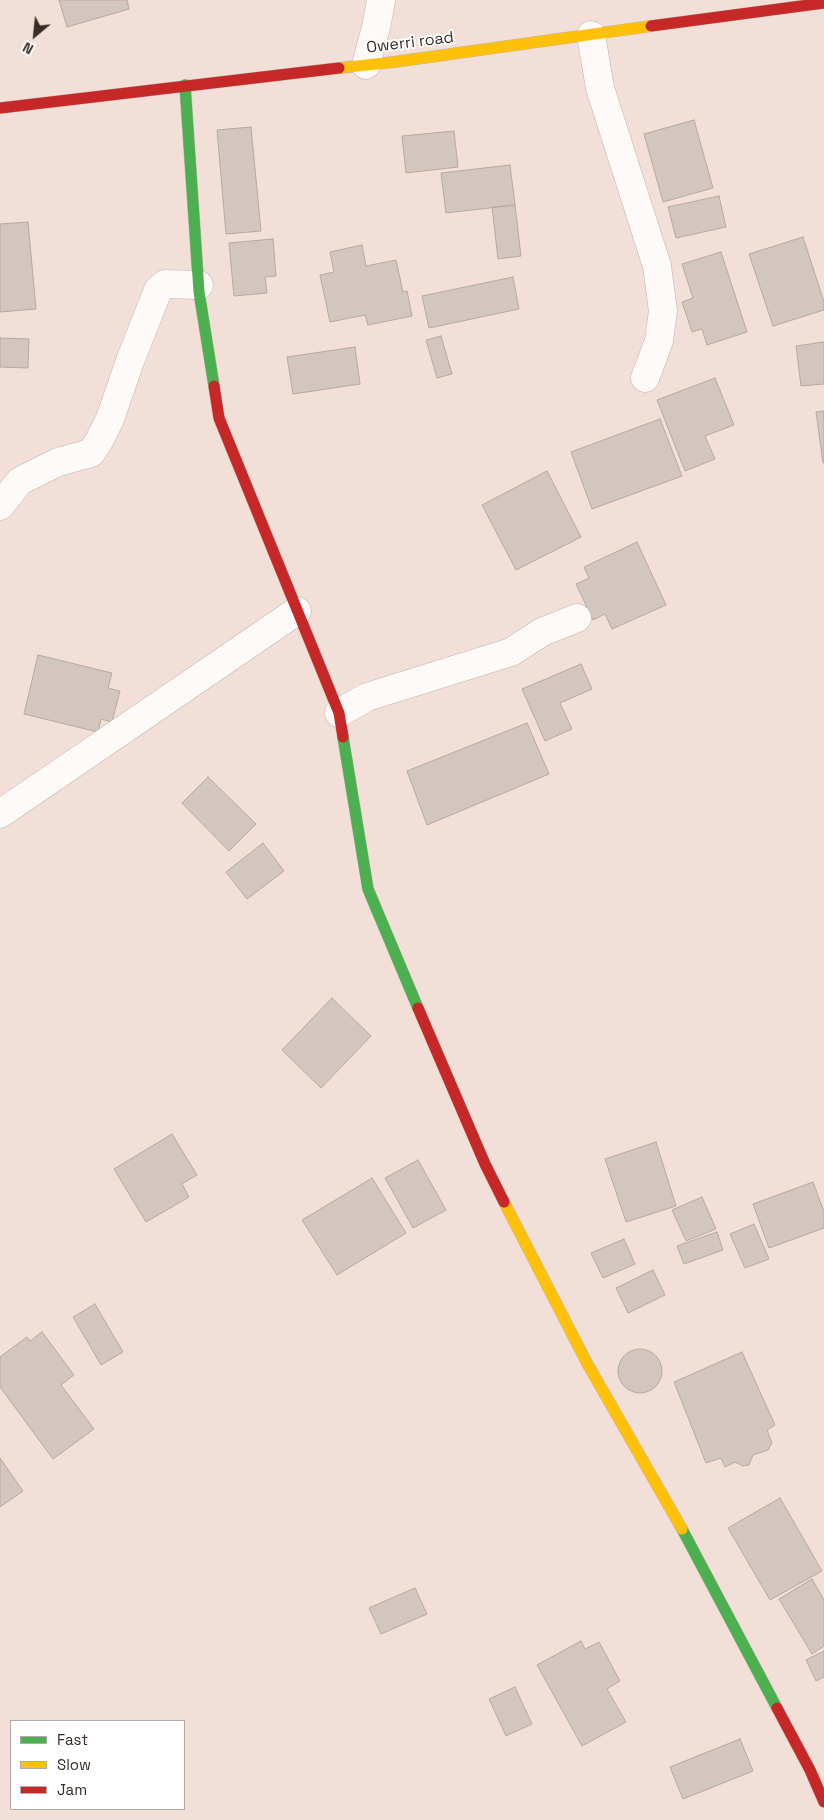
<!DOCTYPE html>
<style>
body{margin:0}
#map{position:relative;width:824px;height:1820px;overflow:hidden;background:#f2dfd7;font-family:"Space Grotesk",sans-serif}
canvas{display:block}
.legend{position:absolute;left:10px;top:1720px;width:175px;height:90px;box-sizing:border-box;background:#fff;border:1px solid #b0aaa8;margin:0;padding:6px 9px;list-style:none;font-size:15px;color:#392b26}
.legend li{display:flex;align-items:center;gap:10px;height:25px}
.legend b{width:25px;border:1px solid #b0aaa8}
.north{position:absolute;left:10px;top:10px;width:50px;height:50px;-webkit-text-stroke:4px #fff;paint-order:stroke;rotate:208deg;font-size:14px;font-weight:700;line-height:20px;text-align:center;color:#392b26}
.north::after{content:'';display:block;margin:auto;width:18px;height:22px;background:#392b26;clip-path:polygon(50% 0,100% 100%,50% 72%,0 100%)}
</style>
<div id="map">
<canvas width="824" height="1820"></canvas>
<ul class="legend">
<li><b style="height:6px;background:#4caf50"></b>Fast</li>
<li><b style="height:6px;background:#ffc107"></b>Slow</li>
<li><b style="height:6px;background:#c62828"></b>Jam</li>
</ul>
<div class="north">N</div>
</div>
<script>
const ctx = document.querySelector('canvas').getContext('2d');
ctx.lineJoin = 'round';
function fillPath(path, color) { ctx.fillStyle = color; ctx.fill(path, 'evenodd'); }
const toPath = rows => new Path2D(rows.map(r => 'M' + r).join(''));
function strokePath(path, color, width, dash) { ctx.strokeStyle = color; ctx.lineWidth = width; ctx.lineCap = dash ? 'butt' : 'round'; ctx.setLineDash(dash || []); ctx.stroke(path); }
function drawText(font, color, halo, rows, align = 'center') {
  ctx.font = font + ' "Space Grotesk",sans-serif'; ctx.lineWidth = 4; ctx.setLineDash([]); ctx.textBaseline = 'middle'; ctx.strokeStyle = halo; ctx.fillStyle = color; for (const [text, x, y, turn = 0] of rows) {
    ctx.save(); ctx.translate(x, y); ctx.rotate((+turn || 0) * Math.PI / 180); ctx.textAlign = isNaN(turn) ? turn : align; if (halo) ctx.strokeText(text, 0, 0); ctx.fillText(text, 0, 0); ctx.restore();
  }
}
const building = toPath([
 [59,0,127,0,129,9,67,27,59,0],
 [694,120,713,188,663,202,644,134,694,120],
 [251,127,261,231,226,234,217,130,251,127],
 [454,131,458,167,406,173,402,136,454,131],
 [510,165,515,205,446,213,441,173,510,165],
 [719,196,726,227,676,238,668,207,719,196],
 [515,205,521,256,498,259,492,207,515,205],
 [28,222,36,309,0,312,0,224,28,222],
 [803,237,824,302,824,310,773,326,749,254,803,237],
 [273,239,276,276,265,277,267,293,234,296,229,243,273,239],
 [362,245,366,266,396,260,403,292,407,291,412,316,368,325,365,315,330,322,320,275,334,272,330,252,362,245],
 [721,252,747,332,707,345,702,329,692,332,682,302,693,298,682,264,721,252],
 [513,277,519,309,429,328,422,296,513,277],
 [441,336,452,374,437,378,426,340,441,336],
 [0,338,29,339,28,368,0,367,0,338],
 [824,342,824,384,801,386,796,346,824,342],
 [355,347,360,384,293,394,287,357,355,347],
 [715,378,734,425,705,436,715,459,685,471,657,400,715,378],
 [824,411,824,463,823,463,816,412,824,411],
 [660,419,682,476,592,509,571,452,660,419],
 [547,471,581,537,516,570,482,505,547,471],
 [637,542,666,605,612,629,605,614,593,620,576,584,589,578,584,567,637,542],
 [38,655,112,673,108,688,120,691,112,722,101,719,98,732,24,714,38,655],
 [581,664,592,689,560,703,572,729,545,741,522,689,581,664],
 [527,723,549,774,427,825,407,771,527,723],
 [208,777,256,824,229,851,182,803,208,777],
 [263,843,284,871,247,899,226,872,263,843],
 [332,998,371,1036,321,1088,282,1050,332,998],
 [172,1134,197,1175,182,1184,189,1197,146,1222,114,1169,172,1134],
 [656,1142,676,1206,626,1222,605,1159,656,1142],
 [418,1160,446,1210,413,1228,385,1178,418,1160],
 [372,1178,406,1233,337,1275,302,1220,372,1178],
 [813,1182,824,1212,824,1228,769,1248,753,1204,813,1182],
 [702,1197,716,1229,686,1241,672,1210,702,1197],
 [754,1224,769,1259,745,1268,730,1234,754,1224],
 [717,1232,723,1250,684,1264,677,1246,717,1232],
 [624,1239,635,1264,603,1278,591,1253,624,1239],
 [653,1270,665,1295,628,1313,616,1288,653,1270],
 [95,1304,123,1352,101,1365,73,1317,95,1304],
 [42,1332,74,1375,61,1385,94,1429,53,1459,0,1387,0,1357,27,1337,30,1341,42,1332],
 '618 1371a22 22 0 1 1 44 0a22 22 0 1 1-44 0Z',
 [742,1352,775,1425,767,1430,772,1443,768,1450,753,1455,749,1465,743,1466,735,1462,725,1467,721,1458,706,1463,674,1382,742,1352],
 [0,1458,23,1491,0,1507,0,1458],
 [780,1498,822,1571,770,1600,728,1528,780,1498],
 [812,1579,824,1600,824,1646,812,1654,779,1599,812,1579],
 [415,1588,427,1614,381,1634,369,1608,415,1588],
 [581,1641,585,1649,599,1642,620,1681,607,1689,626,1722,582,1746,537,1665,581,1641],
 [824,1651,824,1677,816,1681,806,1660,824,1651],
 [515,1687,532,1724,506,1736,489,1699,515,1687],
 [740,1739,753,1771,683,1799,670,1767,740,1739]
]);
const street = toPath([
 [591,35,600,88,657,266,663,311,659,341,645,378],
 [366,65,377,23,381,0],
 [0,506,20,481,58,462,91,453,99,441,110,419,130,361,158,290,165,284,199,285],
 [339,713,367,697,511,652,542,632,577,618],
 [0,814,297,611]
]);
const fast = toPath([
 [185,85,199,292,214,386],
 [343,737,368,889,418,1008],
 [682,1529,777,1708]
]);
const slow = toPath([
 [339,68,394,62,651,26],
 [504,1202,587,1363,682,1529]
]);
const jam = toPath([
 [651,26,824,3],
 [0,108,339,68],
 [214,386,219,418,339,713,343,737],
 [418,1008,485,1164,504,1202],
 [777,1708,810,1770,824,1802]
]);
const streetNames = [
 ["Owerri road",410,43,-7]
];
fillPath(building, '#d3c6be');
strokePath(building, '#b6a9a1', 1);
strokePath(street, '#c3b4ae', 29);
strokePath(fast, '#c3b4ae', 12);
strokePath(slow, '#c3b4ae', 12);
strokePath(jam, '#c3b4ae', 12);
strokePath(street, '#fdfaf9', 28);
strokePath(fast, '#4caf50', 11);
strokePath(slow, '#ffc107', 11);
strokePath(jam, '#c62828', 11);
drawText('16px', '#392b26', '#fff', streetNames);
</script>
